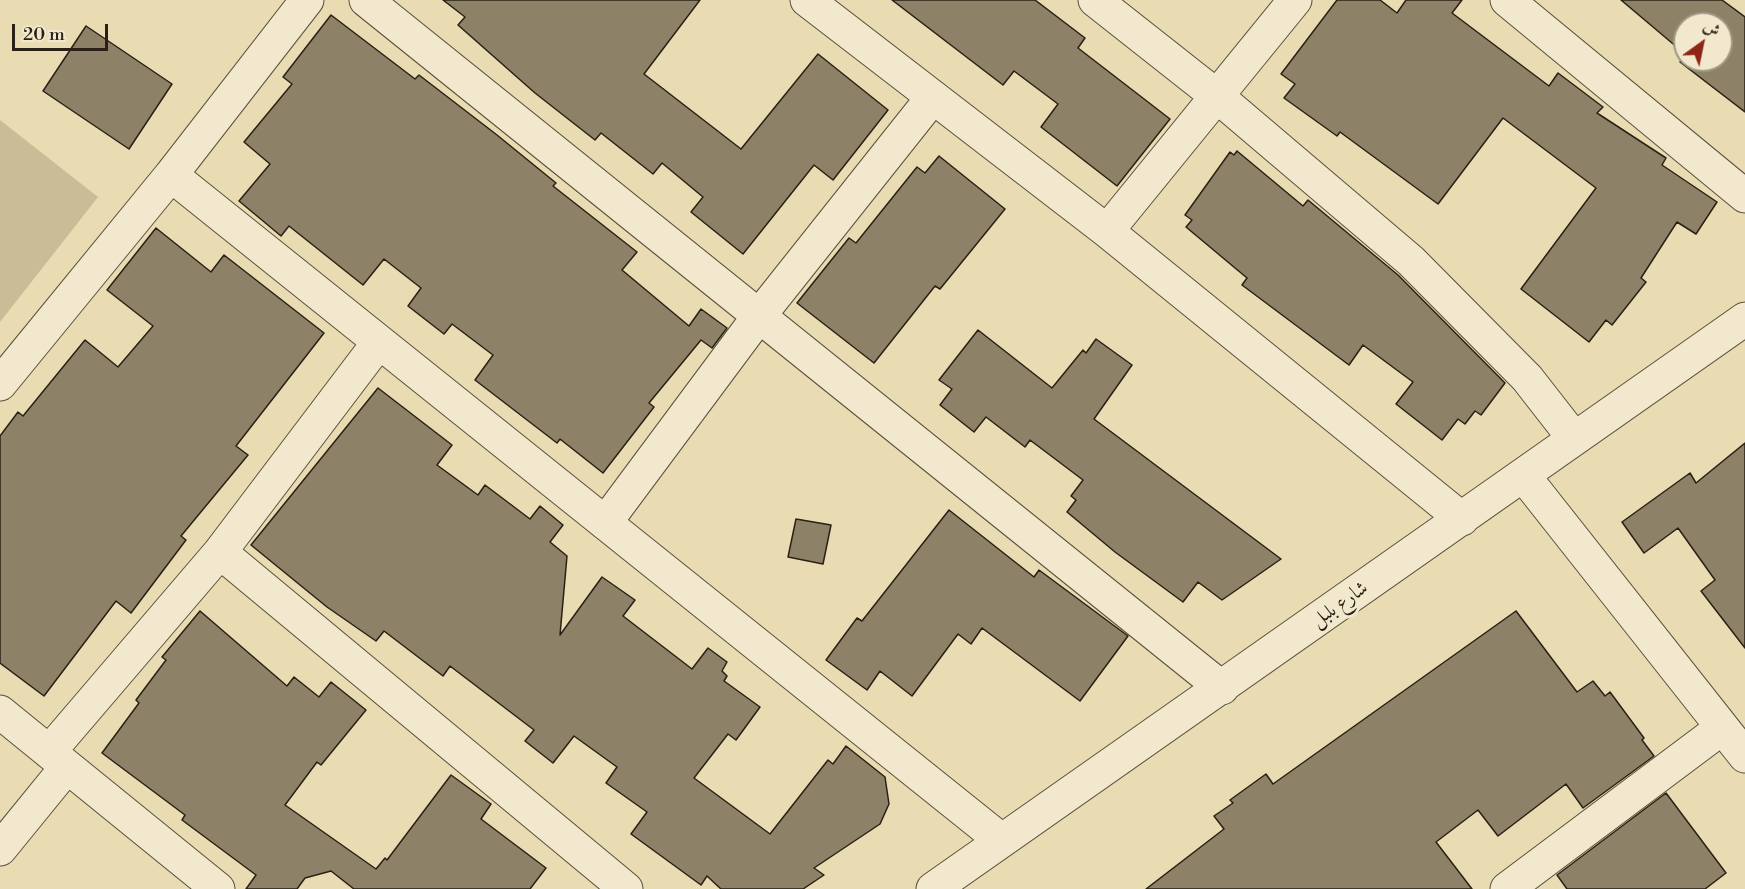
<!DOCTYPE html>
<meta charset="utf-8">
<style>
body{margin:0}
#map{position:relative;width:1745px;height:889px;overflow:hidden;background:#e9dcb2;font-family:"Libre Bodoni",Amiri,serif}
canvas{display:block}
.north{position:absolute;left:1673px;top:12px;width:60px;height:60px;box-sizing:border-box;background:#f1e8cd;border:2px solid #a19883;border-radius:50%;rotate:33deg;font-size:16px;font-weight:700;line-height:24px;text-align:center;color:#2a2015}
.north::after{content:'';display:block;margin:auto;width:21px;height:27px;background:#8f2418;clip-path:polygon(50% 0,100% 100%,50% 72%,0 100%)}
.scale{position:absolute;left:12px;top:24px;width:96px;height:27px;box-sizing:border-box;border:3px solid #2a2015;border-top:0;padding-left:8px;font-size:18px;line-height:21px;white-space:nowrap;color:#2a2015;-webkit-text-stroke:4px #f1e8cd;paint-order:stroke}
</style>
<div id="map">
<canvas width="1745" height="889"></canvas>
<div class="north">ش</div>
<div class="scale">20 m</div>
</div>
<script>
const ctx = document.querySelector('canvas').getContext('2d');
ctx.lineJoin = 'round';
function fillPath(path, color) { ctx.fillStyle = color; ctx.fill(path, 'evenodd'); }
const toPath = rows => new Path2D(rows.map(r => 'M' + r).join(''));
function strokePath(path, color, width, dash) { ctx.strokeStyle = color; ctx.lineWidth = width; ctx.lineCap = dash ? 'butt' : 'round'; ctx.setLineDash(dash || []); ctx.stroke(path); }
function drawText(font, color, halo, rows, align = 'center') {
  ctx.font = font + ' "Libre Bodoni",Amiri,serif'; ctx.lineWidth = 6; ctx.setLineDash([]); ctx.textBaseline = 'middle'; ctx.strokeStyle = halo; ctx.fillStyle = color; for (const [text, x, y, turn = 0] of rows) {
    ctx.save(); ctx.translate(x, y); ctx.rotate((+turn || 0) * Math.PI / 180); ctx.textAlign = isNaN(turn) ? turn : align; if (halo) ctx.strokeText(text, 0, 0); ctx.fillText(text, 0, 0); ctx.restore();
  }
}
const green = toPath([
 [0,120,98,197,0,322]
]);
const building = toPath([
 [443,0,700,0,644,74,741,149,818,54,888,110,833,180,814,165,743,254,691,212,703,197,662,163,653,174,601,133,595,140,535,93,458,25,465,17,443,0],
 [892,0,1035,0,1085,38,1078,48,1170,119,1117,186,1041,127,1058,104,1014,71,1003,85,892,0],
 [1337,0,1380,0,1397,13,1406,0,1462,0,1452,13,1549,86,1558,73,1603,107,1597,113,1666,158,1662,165,1717,202,1696,234,1677,222,1641,278,1646,282,1612,325,1606,320,1589,342,1521,289,1596,188,1503,118,1438,204,1340,132,1337,136,1284,98,1295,84,1281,74,1337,0],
 [1621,0,1722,0,1745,17,1745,112,1680,62,1685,56,1685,60,1721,60,1721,24,1685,24,1685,54,1621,0],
 [331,15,415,79,419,75,497,135,556,183,553,186,637,252,622,270,689,326,701,309,727,328,712,348,701,340,649,403,654,407,603,473,560,439,557,443,475,380,493,355,452,324,444,334,408,306,421,288,384,259,363,285,289,226,281,236,239,201,270,164,244,142,292,84,283,77,331,15],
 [86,26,172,84,129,149,43,91,86,26],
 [1237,151,1303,206,1308,200,1398,275,1505,383,1481,415,1475,411,1465,424,1458,419,1442,440,1396,404,1413,382,1363,345,1349,365,1242,285,1247,278,1186,227,1192,220,1185,215,1230,152,1234,155,1237,151],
 [939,156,1005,209,940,289,935,286,874,363,797,303,849,238,856,243,917,167,925,173,939,156],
 [156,228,211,272,224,255,324,333,236,446,248,455,181,536,186,540,131,613,116,601,44,696,0,663,0,436,18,412,23,416,85,340,118,367,153,326,107,290,156,228],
 [978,330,1052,388,1083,350,1086,353,1096,339,1132,365,1094,419,1281,559,1222,600,1198,582,1183,602,1115,552,1067,512,1076,500,1071,496,1083,480,1030,440,1025,447,986,417,974,432,940,405,952,389,939,380,978,330],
 [378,388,452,445,437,465,478,495,485,485,530,519,540,506,563,525,550,542,567,556,560,635,602,577,635,600,623,616,692,669,708,648,727,662,722,671,727,676,724,681,760,707,736,740,728,734,694,778,770,834,828,760,833,764,846,746,885,777,889,804,880,824,814,868,824,875,803,889,721,889,707,876,701,885,631,834,647,812,606,783,617,767,574,736,553,763,525,741,534,730,450,666,443,676,384,631,376,641,327,607,251,545,378,388],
 [1745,443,1745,648,1701,591,1715,580,1678,528,1644,553,1622,522,1690,473,1696,483,1745,443],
 [949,510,1034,577,1039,570,1128,636,1080,701,982,628,971,644,958,634,912,696,880,671,867,690,826,660,857,618,862,621,949,510],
 [796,519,831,525,823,564,788,557,796,519],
 [200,611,287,686,294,677,319,697,331,682,366,710,321,765,317,762,285,805,376,869,385,858,387,860,451,775,491,804,481,819,546,868,530,889,354,889,331,871,305,878,297,889,246,889,256,875,182,820,185,815,102,753,139,703,136,700,166,660,162,657,200,611],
 [1516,611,1577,692,1593,681,1605,696,1610,692,1644,738,1642,740,1654,756,1583,808,1566,784,1498,836,1478,810,1436,842,1472,889,1146,889,1224,829,1214,816,1233,803,1230,800,1266,774,1273,784,1516,611],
 [1666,793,1726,873,1705,889,1567,889,1557,875,1666,793]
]);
const minor = toPath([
 [366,0,1222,688],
 [807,0,1107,231,1462,519],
 [1095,0,1218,97,1411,261,1527,378,1573,437],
 [1507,0,1745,196],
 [171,175,1001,840],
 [1107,231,1295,0],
 [0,384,171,175,307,0],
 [1523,475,1745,756],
 [605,523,759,316,933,97],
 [220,552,626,889],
 [0,712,218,889],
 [49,752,220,552,379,342],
 [0,849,66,768],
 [933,889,1745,319],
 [1507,889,1722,728]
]);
const streetNames = [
 ["شارع بلبل",1340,605,-35]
];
fillPath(green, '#c9bc97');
fillPath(building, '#8d8267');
strokePath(building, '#2a2015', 1.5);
strokePath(minor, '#5a4f3c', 35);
strokePath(minor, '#f1e8cd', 33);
drawText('20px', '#2a2015', '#f1e8cd', streetNames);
</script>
